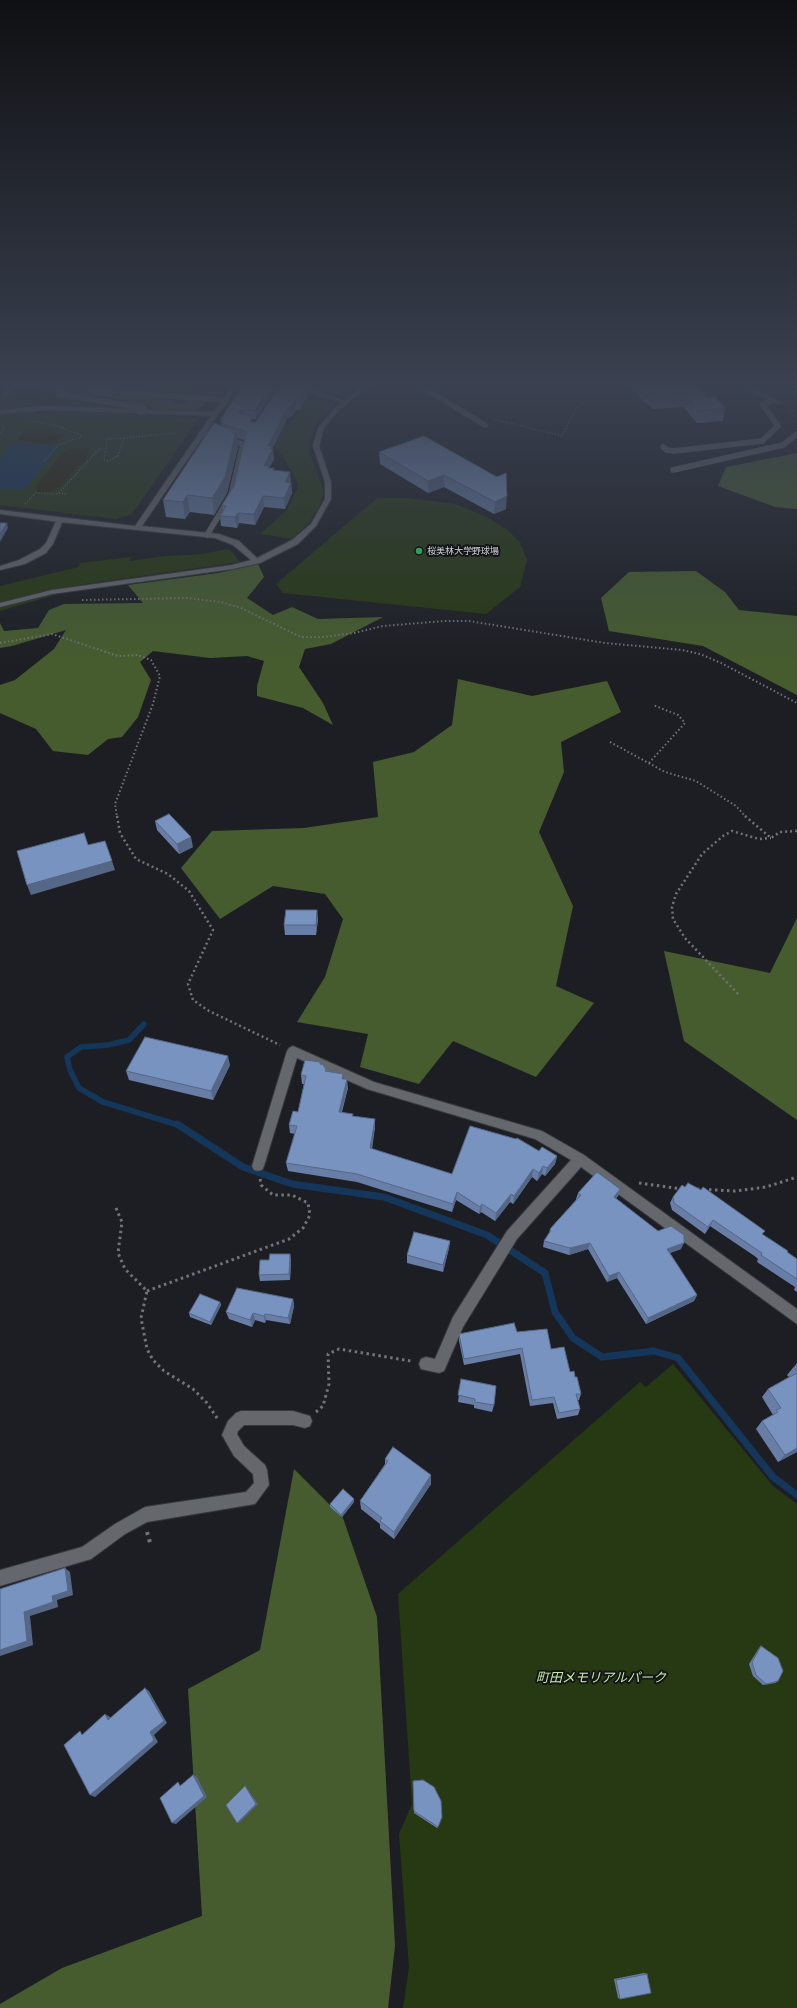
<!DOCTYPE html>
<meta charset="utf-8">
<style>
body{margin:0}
canvas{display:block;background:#1c1e23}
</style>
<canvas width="797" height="2008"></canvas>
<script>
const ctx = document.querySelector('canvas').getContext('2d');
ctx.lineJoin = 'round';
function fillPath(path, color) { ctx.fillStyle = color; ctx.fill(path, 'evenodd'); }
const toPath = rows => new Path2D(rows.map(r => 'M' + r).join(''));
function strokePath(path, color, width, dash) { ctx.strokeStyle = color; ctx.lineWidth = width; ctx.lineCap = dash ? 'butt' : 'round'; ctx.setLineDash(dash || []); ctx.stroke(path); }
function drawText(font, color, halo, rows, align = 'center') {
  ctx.font = font + ' "Playfair Display","Noto Sans JP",serif'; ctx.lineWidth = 4; ctx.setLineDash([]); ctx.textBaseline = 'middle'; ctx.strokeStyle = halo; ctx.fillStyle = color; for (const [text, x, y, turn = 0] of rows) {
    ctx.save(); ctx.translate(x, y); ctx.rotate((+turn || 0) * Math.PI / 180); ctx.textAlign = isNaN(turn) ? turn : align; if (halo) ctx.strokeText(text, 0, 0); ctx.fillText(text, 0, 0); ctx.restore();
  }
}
const green = toPath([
 [71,384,92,384,82,395,63,393],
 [113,384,181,384,178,388,186,388,192,392,190,395,121,389,122,387],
 [335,384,364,384,345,397,324,393,324,391],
 [41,393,51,394,137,409,46,406,0,410,0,397],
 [317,396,338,402,318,422,309,442,310,455,322,486,323,495,320,505,309,523,292,539,260,534,287,510,299,485,282,455,273,446,283,427,294,420,305,403],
 [37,410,38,414,47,413,53,410,199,418,132,514,116,519,0,505,0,414],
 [377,498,408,498,456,504,487,517,506,529,520,542,527,560,520,587,486,614,283,593,276,584],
 [227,549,231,551,240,562,78,585,64,592,0,611,0,586,79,567,80,563,131,557,129,561,166,556,203,554],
 [673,1364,773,1486,797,1504,797,2008,403,2008,409,1967,399,1834,412,1804,398,1594,640,1382,646,1387]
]);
const forest = toPath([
 [126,384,179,384,177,388,186,390,190,393,167,392,173,389,154,390,151,386,146,387,145,389,128,388,124,387],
 [117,395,174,397,171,401,173,403,184,404,189,400,206,401,202,408,195,410,197,412,151,410,152,407,118,402,131,400,113,399],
 [797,453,797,509,775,507,718,486,726,467],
 [258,564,264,577,247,598,273,615,292,607,318,619,383,617,331,644,305,649,299,667,323,703,333,725,303,708,257,696,257,686,264,661,247,656,210,658,153,651,140,662,151,680,138,717,122,737,108,739,88,755,53,751,36,729,0,713,0,685,15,680,54,649,66,630,12,646,0,648,0,623,4,631,38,628,49,610,64,604,143,603,128,585,218,573],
 [696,571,725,592,739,610,797,616,797,695,703,646,609,631,601,598,629,572],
 [458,679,532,696,607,681,621,712,561,742,564,772,539,832,573,906,556,986,594,1003,536,1077,453,1041,419,1084,360,1067,368,1034,297,1022,325,977,343,919,325,894,273,886,220,919,181,868,212,831,304,828,378,817,373,762,414,752,452,725],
 [797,918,797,1120,684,1041,664,951,770,973],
 [294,1469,343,1518,377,1617,395,1946,388,2008,0,2008,0,2004,62,1968,202,1916,188,1689,260,1650]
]);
const sand = toPath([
 [35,431,54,433,63,436,56,443,44,444,17,440,23,433],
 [89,448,86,460,78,466,61,486,49,492,37,492,37,485,62,453,72,449]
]);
const water = toPath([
 [12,443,59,446,24,490,3,490,0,488,0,459]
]);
const streamFar1 = toPath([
 [144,1024,129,1040,108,1045,81,1047,67,1057,70,1070,79,1088,103,1102,178,1125]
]);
const stream = toPath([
 [177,1124,243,1167,292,1184,384,1197,487,1235,545,1273,555,1312,573,1338,602,1357,654,1351,678,1358,773,1477,797,1495]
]);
const pathFar4 = toPath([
 [787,410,797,418],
 [494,419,562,436,578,405],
 [31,421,58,426,82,436,58,445,43,462],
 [0,433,4,426],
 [124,438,118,456,108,461,104,460,107,439,124,438],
 [124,438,176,433],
 [59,493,66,494],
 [25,504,36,493,58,494,100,448]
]);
const pathFar3 = toPath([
 [82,600,187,598,221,602,241,608,301,637,324,637,354,633,383,626,444,621,469,621,605,643,682,650,700,654,721,663,797,703],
 [0,643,52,634,118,656,138,655,151,660,160,676,153,704,115,804,117,817],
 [610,742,665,772,696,781,736,806,746,817],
 [649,763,685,723,678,715,653,705]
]);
const pathFar2 = toPath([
 [117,816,120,833,136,859,168,874,189,891,213,930,188,984,193,1000,209,1011,280,1045],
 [745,816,771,838,780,832,797,831],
 [738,994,685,938,673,919,672,907,676,894,702,854,723,836,732,831,759,839,771,838]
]);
const pathFar1 = toPath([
 [639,1183,682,1189],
 [697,1189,735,1191,766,1187,797,1177],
 [116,1208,122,1222,118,1253,125,1269,147,1291,141,1318,147,1349,153,1360,164,1371,193,1389,207,1403,219,1421],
 [147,1291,289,1239,303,1228,310,1215,308,1203,292,1195,273,1195,261,1185,260,1178],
 [316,1412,323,1406,329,1384,328,1354,339,1349,411,1361]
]);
const path = toPath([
 [147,1532,151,1546]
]);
const service = toPath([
 [67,384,59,394,144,408,141,412],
 [417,384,485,425],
 [16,385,63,388],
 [123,392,224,400],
 [5,394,18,384],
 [82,397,94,384],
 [201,434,216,435,243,444,231,495,207,535],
 [663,447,667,450,674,451,762,441,778,426,763,405,773,400],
 [673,470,783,445,797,434]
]);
const minor = toPath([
 [282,384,290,384,314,391,326,384,332,384,320,393,348,402,343,403,282,384],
 [738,384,745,384,782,403,777,404,738,384],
 [45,406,214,412,217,414,214,416,45,410,0,414,0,410,45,406],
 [57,519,63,520,53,544,46,553,25,564,0,570,0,566,19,560,40,549,46,543,57,519],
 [293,1046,374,1082,542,1131,584,1155,797,1309,797,1324,581,1167,517,1239,463,1327,444,1371,439,1373,421,1369,419,1364,421,1359,426,1357,435,1359,453,1317,507,1231,571,1160,535,1139,367,1089,297,1058,264,1166,262,1170,258,1171,254,1170,252,1166,287,1051,289,1048,293,1046],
 [241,1411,293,1411,310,1416,312,1421,310,1426,305,1428,293,1425,244,1425,238,1431,237,1434,244,1446,265,1465,267,1470,269,1485,255,1504,147,1522,125,1534,91,1559,0,1586,0,1570,82,1547,115,1524,145,1507,246,1492,254,1483,253,1474,234,1456,222,1435,228,1421,236,1413,241,1411]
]);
const tertiary = toPath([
 [233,384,239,384,142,526,219,534,239,541,257,558,292,540,311,524,325,499,325,482,313,446,318,428,335,408,365,384,371,384,339,410,324,428,319,446,331,482,331,499,316,526,298,544,260,563,233,569,52,594,0,607,0,603,52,590,232,565,251,560,233,545,215,538,59,522,0,514,0,510,135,526,233,384]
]);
const wall = toPath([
 [88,384,125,384,113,398,90,395],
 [246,384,279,384,256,419,251,419,252,422,255,423,281,384,316,384,314,384,312,389,308,388,308,394,300,410,296,410,293,415,287,419,272,449,274,459,269,468,274,470,291,482,292,493,285,509,264,507,255,525,239,523,237,528,221,526,220,516,223,511,222,505,234,486,244,440,237,438,238,447,227,493,214,515,190,512,185,519,166,517,163,500,221,426,221,419],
 [630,384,686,384,688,387,707,397,725,408,723,421,697,423,683,407,653,409,650,405,643,402,630,385],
 [379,452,497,477,506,509,494,514,444,487,428,493,380,464],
 [155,821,193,847,179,854,157,830],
 [318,919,316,935,285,935,284,925],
 [320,1062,320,1064,324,1067,326,1068,327,1072,343,1074,343,1079,348,1088,342,1112,353,1116,375,1127,372,1149,452,1174,539,1151,557,1156,555,1164,545,1176,542,1174,537,1181,532,1177,513,1204,510,1202,495,1221,481,1212,479,1214,456,1200,452,1212,357,1182,288,1171,286,1163,295,1134,290,1133,289,1125,298,1112,304,1084,302,1084,301,1075],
 [230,1065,213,1100,129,1080,126,1071],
 [620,1189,618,1196,616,1198,681,1249,670,1253,697,1295,694,1301,646,1324,617,1278,607,1282,588,1249,569,1255,543,1247,544,1241,549,1234,550,1229,576,1200,576,1199,578,1193],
 [673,1197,763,1235,797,1259,797,1292,794,1290,795,1287,757,1262,758,1259,756,1257,710,1226,705,1234,672,1210,670,1203],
 [450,1241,449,1248,443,1272,407,1263,407,1255],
 [290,1254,291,1261,290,1280,260,1281,259,1275,269,1260],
 [293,1299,294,1306,290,1324,266,1320,265,1323,255,1320,252,1327,229,1319,226,1312],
 [220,1302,221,1305,211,1325,190,1317,189,1313],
 [517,1332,551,1349,570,1372,575,1377,581,1394,579,1400,578,1400,580,1409,578,1415,557,1419,553,1403,530,1406,520,1354,464,1365,459,1341,459,1334],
 [797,1363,797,1452,778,1462,756,1429,762,1421,773,1415,762,1397,768,1389,789,1377,787,1375],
 [461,1379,494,1405,492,1412,474,1408,474,1405,458,1402],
 [385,1459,431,1475,431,1484,394,1539,380,1528,380,1524,361,1509,360,1501,385,1464],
 [354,1502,342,1517,330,1507,330,1504],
 [761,1646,778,1681,775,1683,763,1685,753,1676,749,1664,759,1648],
 [413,1781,438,1827,437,1828,414,1813],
 [644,1973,647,1974,620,1999,618,1998,614,1979]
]);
const shadedWall = toPath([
 [113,384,125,384,113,398,111,386],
 [272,384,279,384,256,419,255,410],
 [311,384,316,384,314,384,312,389],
 [308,385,308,394,300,410,299,400],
 [295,400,296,410,293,415,287,419,272,449,273,449,274,459,269,468,270,476,264,465,268,446,286,410],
 [243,409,244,418,240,421,239,411],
 [236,431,238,447,227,493,214,515,212,498],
 [290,472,291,482,286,492,285,482],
 [444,475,444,487,428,493,428,481],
 [291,483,292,493,285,509,284,498],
 [187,495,190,512,185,519,183,502],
 [263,496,264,507,255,525,254,514],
 [507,496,506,509,494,514,495,502],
 [238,513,239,523,237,528,235,517],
 [7,523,8,528,0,542,0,534],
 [191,837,193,847,179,854,177,844],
 [112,861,115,870,31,895,27,885],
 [317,910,318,919,316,935,316,925],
 [228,1056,230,1065,213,1100,211,1091],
 [347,1079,348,1088,339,1120,339,1112],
 [375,1119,375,1127,370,1156,370,1148],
 [557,1156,555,1164,545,1176,547,1168],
 [543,1166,542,1174,537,1181,539,1173],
 [533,1169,532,1177,513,1204,514,1196],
 [620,1189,618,1196,612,1203,614,1197],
 [457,1192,456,1200,452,1212,453,1204],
 [511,1194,510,1202,495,1221,496,1213],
 [482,1204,481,1212,479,1214,480,1207],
 [713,1220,710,1226,705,1234,708,1227],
 [450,1241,449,1248,443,1272,443,1265],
 [590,1243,588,1249,569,1255,570,1248],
 [684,1243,681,1249,664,1255,667,1249],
 [290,1254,291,1261,290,1280,289,1274],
 [619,1272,617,1278,607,1282,609,1276],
 [697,1295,694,1301,646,1324,648,1318],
 [293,1299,294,1306,290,1324,288,1318],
 [220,1302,221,1305,211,1325,210,1322],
 [253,1313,255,1320,252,1327,250,1320],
 [265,1314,266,1320,265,1323,264,1316],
 [797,1448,797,1452,796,1452,778,1462,785,1455],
 [431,1475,431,1484,394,1539,394,1532],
 [354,1499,354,1502,342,1517,341,1515],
 [65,1568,70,1572,73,1595,57,1600,58,1607,30,1616,33,1645,0,1656,0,1650,24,1612],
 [145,1688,149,1691,167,1723,154,1735,158,1742,95,1797,90,1795,150,1732],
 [105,1714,110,1717,113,1722,108,1720],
 [193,1775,197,1777,207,1797,176,1824,172,1823],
 [245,1786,246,1787,258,1804,239,1823,237,1823]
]);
const building = toPath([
 [92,384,113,384,111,386,92,384],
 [249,384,272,384,255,410,243,409,239,411,240,414,251,416,250,422,255,423,281,384,304,384,308,385,299,400,295,400,292,405,286,410,268,446,272,446,270,449,273,449,264,465,269,466,268,468,274,468,273,470,290,472,285,482,291,483,284,498,263,496,254,514,238,513,235,517,220,516,226,506,222,505,234,486,246,433,243,430,221,423,224,419,221,419,243,385,249,384],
 [640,384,686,384,688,387,697,386,707,397,715,396,725,408,699,411,686,394,656,397,652,393,645,390,640,384],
 [214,423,236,431,225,477,212,498,187,495,183,502,163,500,214,423],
 [424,436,497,477,506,473,507,496,495,502,444,475,428,481,379,452,424,436],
 [0,523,7,523,0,534,0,523],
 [169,814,191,837,177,844,155,821,169,814],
 [84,833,88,845,105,841,112,861,27,885,17,851,84,833],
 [286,910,317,910,316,925,284,925,286,910],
 [145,1037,228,1056,211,1091,126,1071,145,1037],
 [305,1060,320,1062,320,1064,324,1065,324,1067,326,1068,325,1071,343,1074,342,1079,347,1079,339,1112,353,1114,352,1116,375,1119,370,1148,452,1174,470,1126,516,1139,517,1138,539,1151,542,1147,557,1156,547,1168,543,1166,539,1173,533,1169,514,1196,511,1194,496,1213,482,1204,480,1207,457,1192,453,1204,357,1174,286,1163,297,1126,289,1125,293,1111,298,1112,306,1076,301,1075,305,1060],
 [597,1172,620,1189,614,1197,658,1231,671,1226,684,1235,684,1243,667,1249,697,1295,648,1318,619,1272,609,1276,590,1243,570,1248,544,1241,551,1230,550,1229,581,1195,578,1193,597,1172],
 [688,1183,701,1190,703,1187,765,1231,762,1234,788,1251,787,1252,797,1259,797,1279,761,1255,762,1253,759,1251,713,1220,708,1227,674,1203,673,1197,682,1185,685,1187,688,1183],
 [414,1232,450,1241,443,1265,407,1255,414,1232],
 [270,1254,290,1254,289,1274,259,1275,260,1260,269,1260,270,1254],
 [237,1288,293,1299,288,1318,265,1314,264,1316,253,1313,250,1320,226,1312,237,1288],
 [200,1294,220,1302,210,1322,189,1313,200,1294],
 [514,1323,517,1332,547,1329,551,1349,564,1347,570,1372,574,1371,575,1377,577,1377,581,1394,576,1394,580,1409,559,1413,554,1397,532,1400,522,1348,464,1359,459,1334,514,1323],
 [797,1365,797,1371,794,1367,797,1365],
 [797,1373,797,1448,785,1455,762,1421,778,1412,776,1410,781,1408,768,1389,797,1373],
 [461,1379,496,1386,494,1405,475,1402,475,1399,458,1395,461,1379],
 [393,1447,431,1475,394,1532,380,1521,382,1518,360,1501,388,1461,385,1459,393,1447],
 [343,1489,354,1499,341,1515,330,1504,343,1489],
 [65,1568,68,1591,52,1596,53,1602,24,1612,27,1641,0,1650,0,1589,65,1568],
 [761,1646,778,1658,783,1671,778,1681,766,1684,756,1675,752,1662,761,1646],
 [145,1688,164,1721,150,1732,154,1740,90,1795,64,1745,80,1731,82,1735,105,1714,108,1720,145,1688],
 [193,1775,204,1796,172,1823,160,1798,178,1782,180,1786,193,1775],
 [423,1780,434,1787,441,1801,442,1817,438,1827,414,1811,413,1781,423,1780],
 [245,1786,256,1804,237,1823,226,1805,245,1786],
 [647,1974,651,1993,620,1999,616,1980,647,1974]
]);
const markers = [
 [419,551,4,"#2e9e5b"]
];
const farPoinames = [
 ["桜美林大学野球場",427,551]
];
const nearParknames = [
 ["町田メモリアルパーク",601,1678]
];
fillPath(green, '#273912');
fillPath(forest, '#465c2e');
fillPath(sand, '#2d2504');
fillPath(water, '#15365b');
strokePath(streamFar1, '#15365b', 5.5);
strokePath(stream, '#15365b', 7);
strokePath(service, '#37383c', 6);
strokePath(minor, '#37383c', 2);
strokePath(tertiary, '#37383c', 2);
strokePath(pathFar4, '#717377', 1.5, [1, 2]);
strokePath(pathFar3, '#717377', 2, [1.5, 2.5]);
strokePath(pathFar2, '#717377', 2.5, [2, 3]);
strokePath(pathFar1, '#717377', 3, [2.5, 3.5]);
strokePath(path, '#717377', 4, [3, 4.5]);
strokePath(service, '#64676c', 5.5);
fillPath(minor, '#64676c');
fillPath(tertiary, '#64676c');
fillPath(wall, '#687ea6');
fillPath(shadedWall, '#556787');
fillPath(building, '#7993c1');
strokePath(building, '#556787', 1);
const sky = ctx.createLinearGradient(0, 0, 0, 665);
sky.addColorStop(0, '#0f1013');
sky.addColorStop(0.58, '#3a4150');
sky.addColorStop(1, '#3a415000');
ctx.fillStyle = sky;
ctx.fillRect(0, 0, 797, 665);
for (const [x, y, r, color] of markers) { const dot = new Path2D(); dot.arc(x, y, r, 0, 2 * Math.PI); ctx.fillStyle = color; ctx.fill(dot); strokePath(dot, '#131519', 1.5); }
drawText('9px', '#d0d2d5', '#131519', farPoinames, 'left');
drawText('italic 13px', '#c5eca1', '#131519', nearParknames);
</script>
